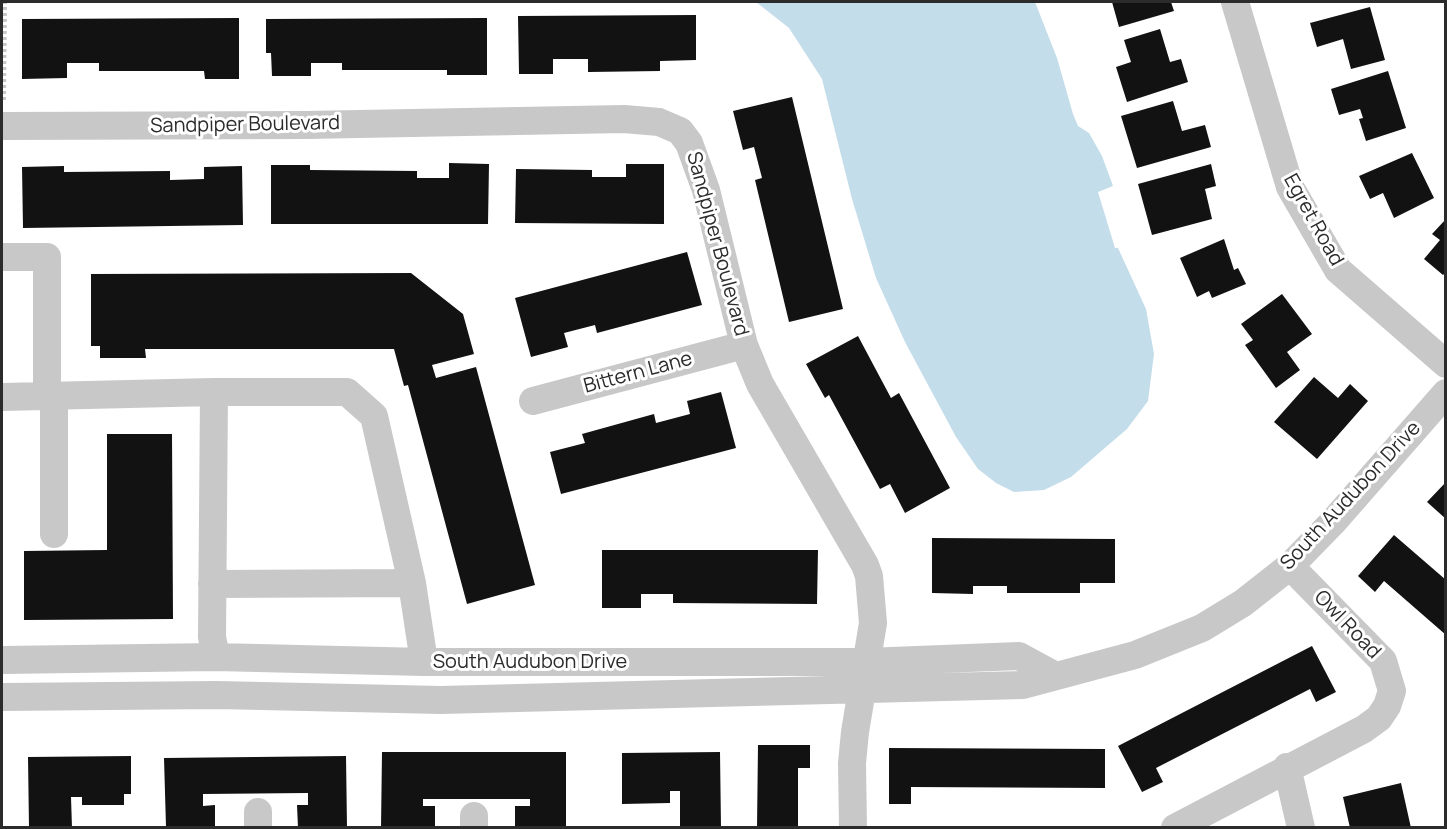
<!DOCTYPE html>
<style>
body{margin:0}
#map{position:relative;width:1447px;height:829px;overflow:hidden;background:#fff;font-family:Manrope,sans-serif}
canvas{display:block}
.frame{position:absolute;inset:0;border:3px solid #2b2b2b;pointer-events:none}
</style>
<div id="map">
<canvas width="1447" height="829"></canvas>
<div class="frame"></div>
</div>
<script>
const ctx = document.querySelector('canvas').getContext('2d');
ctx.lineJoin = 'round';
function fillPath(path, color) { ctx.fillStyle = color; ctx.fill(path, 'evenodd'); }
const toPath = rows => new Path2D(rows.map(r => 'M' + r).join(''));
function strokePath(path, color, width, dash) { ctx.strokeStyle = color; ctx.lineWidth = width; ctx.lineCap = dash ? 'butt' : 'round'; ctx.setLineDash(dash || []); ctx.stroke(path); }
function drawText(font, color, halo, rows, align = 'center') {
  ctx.font = font + ' Manrope,sans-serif'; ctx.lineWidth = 6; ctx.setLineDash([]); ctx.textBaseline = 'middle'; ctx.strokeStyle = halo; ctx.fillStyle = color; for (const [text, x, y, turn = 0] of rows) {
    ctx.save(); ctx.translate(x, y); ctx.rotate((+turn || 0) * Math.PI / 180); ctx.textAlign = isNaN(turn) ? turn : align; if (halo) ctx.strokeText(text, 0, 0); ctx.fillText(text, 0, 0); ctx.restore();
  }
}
const water = toPath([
 [756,2,1035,2,1057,58,1073,114,1078,126,1089,133,1102,156,1113,186,1098,192,1115,248,1118,248,1146,309,1154,354,1148,401,1127,429,1071,477,1044,490,1014,492,996,483,978,469,956,437,905,342,876,278,852,199,822,79,789,28]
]);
const building = toPath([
 [1112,2,1171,2,1174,11,1119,27],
 [1370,7,1385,60,1351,69,1343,39,1317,47,1310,23],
 [696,15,696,60,660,61,660,71,588,72,588,59,553,59,553,74,519,74,518,16],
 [239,18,239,79,205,79,204,71,99,71,99,63,67,63,67,78,22,79,22,19],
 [487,18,487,75,447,75,447,70,342,70,342,63,311,63,311,76,272,76,271,53,266,53,266,19],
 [1160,29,1170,62,1181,59,1188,82,1127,102,1116,67,1131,62,1124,40],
 [1388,71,1406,128,1366,141,1359,119,1363,118,1360,109,1339,115,1331,89],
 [792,97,843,309,789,322,755,180,762,178,754,147,743,150,733,111],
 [1173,101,1182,131,1205,125,1211,147,1137,168,1121,116],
 [1412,153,1434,198,1394,218,1383,193,1370,199,1359,176],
 [449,163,489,164,488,224,271,224,271,165,310,165,310,170,417,171,417,178,449,178],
 [626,164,664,164,664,224,515,223,516,169,592,170,592,177,626,177],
 [1211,164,1216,186,1205,189,1212,219,1152,235,1138,184],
 [64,166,64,172,170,171,170,180,204,179,204,167,242,166,243,225,23,228,22,167],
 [1446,219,1446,272,1443,275,1424,259,1440,240,1432,234],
 [1224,239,1234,270,1238,268,1246,284,1212,298,1209,291,1197,297,1180,258],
 [687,252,702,305,597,333,595,325,564,333,568,347,531,357,515,298],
 [411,273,463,314,474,354,432,365,436,378,476,367,535,585,467,604,408,385,404,386,394,349,145,349,146,358,100,358,100,346,91,346,91,274],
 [1282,294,1312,334,1287,352,1300,370,1276,388,1245,345,1253,340,1241,324],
 [858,336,891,398,899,393,950,488,905,513,890,484,880,489,829,395,825,398,806,364],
 [1314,377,1338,398,1350,384,1368,401,1317,459,1274,422],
 [721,392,736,448,561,494,550,452,585,443,582,434,654,414,656,423,690,414,687,401],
 [107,434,172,434,173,619,24,620,24,551,107,550],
 [1446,482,1446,519,1427,502],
 [1394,535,1446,580,1446,635,1384,581,1375,592,1358,576],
 [932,538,1115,539,1115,583,1080,583,1080,593,1007,593,1007,586,973,586,973,594,932,593],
 [602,550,818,550,817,604,673,603,673,594,641,594,641,608,602,608],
 [1312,646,1336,692,1316,702,1310,689,1156,768,1163,782,1142,792,1118,746],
 [758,745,810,745,810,768,798,768,798,828,757,828],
 [889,748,1105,749,1105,788,911,787,911,804,889,804],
 [382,752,566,752,566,828,515,828,515,806,530,806,530,799,423,799,423,806,435,806,435,828,381,828],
 [720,752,721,828,680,828,680,791,670,791,670,803,622,804,622,753],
 [131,756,131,794,124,794,124,805,82,805,82,797,71,797,72,828,29,828,28,757],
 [346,756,347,828,298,828,297,805,308,805,308,793,203,794,203,806,215,805,215,826,166,827,164,758],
 [1401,783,1411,828,1350,828,1343,797]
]);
const path = toPath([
 [4,100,5,2]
]);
const minor = toPath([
 [1235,2,1290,187,1338,270,1446,364],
 [2,126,306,125,624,119,659,122,680,131,689,143,706,190,744,345,760,384,865,565,869,576,873,623,855,732,852,763,853,828],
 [2,257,47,257,47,395],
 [214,392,347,392,374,416,412,583],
 [54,395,54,534],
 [2,397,214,392,212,637,216,657],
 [533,401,744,345],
 [212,584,412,583,424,662],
 [2,660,216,657,424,662,866,662,1019,656,1054,675],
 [2,697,217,695,441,700,1023,685,1135,655,1202,628,1243,603,1290,566,1333,522,1446,393],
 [1287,767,1301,828],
 [258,812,258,828],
 [474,816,474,828],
 [1175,828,1364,729,1379,718,1387,706,1392,691,1383,661,1290,566]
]);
const streetNames = [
 ["Sandpiper Boulevard",245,125,-1],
 ["Egret Road",1313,220,61],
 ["Sandpiper Boulevard",717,244,75],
 ["Bittern Lane",638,373,-15],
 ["South Audubon Drive",1351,496,-47],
 ["Owl Road",1347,625,46],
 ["South Audubon Drive",530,662]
];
fillPath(water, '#c4ddea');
fillPath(building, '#121212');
strokePath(path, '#c8c8c8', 4, [3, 3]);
strokePath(minor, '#c8c8c8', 28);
drawText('20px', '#2b2b2b', '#fff', streetNames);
</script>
